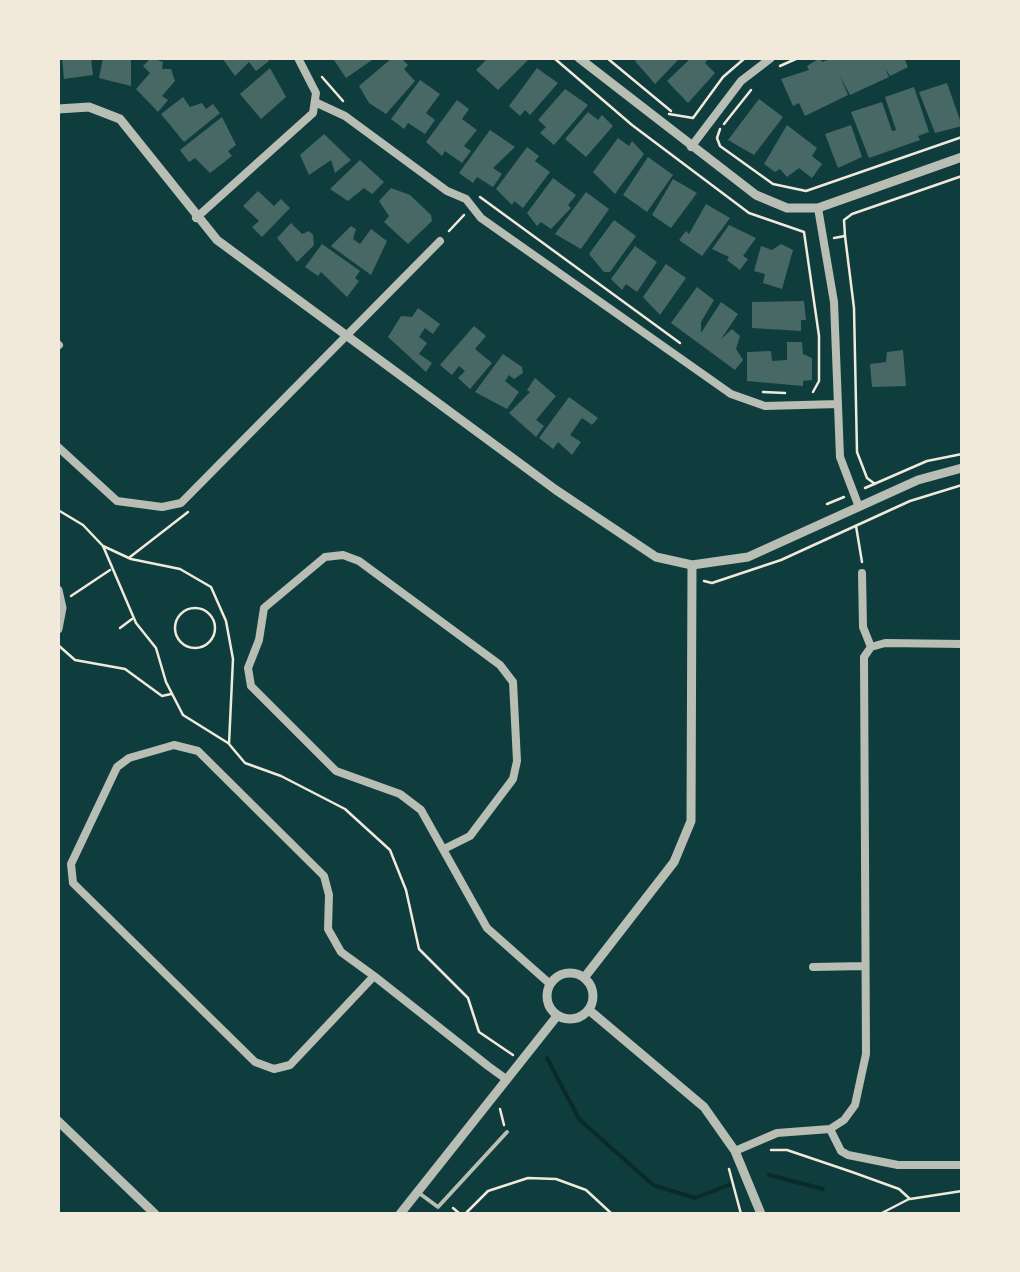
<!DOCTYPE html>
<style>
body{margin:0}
#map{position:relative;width:1020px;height:1272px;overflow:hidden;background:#0f3d3e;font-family:Manrope,sans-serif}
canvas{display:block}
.frame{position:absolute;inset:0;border:60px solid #f1e9da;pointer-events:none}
</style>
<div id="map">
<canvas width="1020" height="1272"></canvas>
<div class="frame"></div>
</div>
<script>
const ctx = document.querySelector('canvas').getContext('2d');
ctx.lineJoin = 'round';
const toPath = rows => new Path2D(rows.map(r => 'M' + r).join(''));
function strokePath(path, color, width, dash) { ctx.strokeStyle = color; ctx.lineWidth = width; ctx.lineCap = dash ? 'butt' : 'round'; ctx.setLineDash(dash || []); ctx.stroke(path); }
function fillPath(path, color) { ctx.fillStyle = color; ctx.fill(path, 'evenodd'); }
const stream = toPath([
 [547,1058,579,1119,653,1185,695,1198,729,1185],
 [769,1175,823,1189]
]);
const building = toPath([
 [62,58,91,58,93,75,64,79],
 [103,58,131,58,131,86,99,78],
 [151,58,163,62,162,69,171,69,175,81,162,96,168,100,158,112,136,89,150,73,143,66],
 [222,58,266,58,269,61,256,71,249,62,235,76],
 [338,58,375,58,346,78,334,60],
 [392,58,401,58,408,65,404,69,415,81,386,114,369,103,359,86],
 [488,58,530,58,498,90,476,70],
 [638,58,680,58,655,84,635,61],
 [691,58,709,58,705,63,715,73,688,103,667,81],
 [820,58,822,62,832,58,904,58,908,67,890,76,885,68,889,77,850,95,840,76,848,95,805,116,799,103,793,106,781,79,809,70,807,66],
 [270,68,286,97,261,119,240,94],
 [537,68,558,83,530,115,525,110,520,116,509,106],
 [420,80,440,94,426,113,435,120,425,134,408,123,404,129,391,119],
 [947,83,962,126,935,133,919,92],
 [914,87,929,132,918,136,920,140,869,158,851,112,882,102,892,131,896,130,885,97],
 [565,89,588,105,554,145,540,133,546,127,538,120],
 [183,97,190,107,202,103,206,109,213,104,220,113,184,142,161,114],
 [759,99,783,117,754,155,728,140],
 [457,100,469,109,462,119,477,130,464,146,471,151,462,163,445,151,442,156,426,142],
 [588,112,598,120,602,115,613,126,586,157,565,139],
 [222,117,236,145,228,151,232,156,210,173,195,158,189,162,180,150],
 [787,125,817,148,812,156,822,164,812,178,799,168,787,177,780,169,775,172,764,164],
 [851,125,862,157,838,168,825,134],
 [490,130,515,147,493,168,502,174,493,187,477,177,473,183,459,173],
 [324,134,351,160,335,173,331,160,309,175,300,155],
 [618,138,629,146,632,141,644,154,615,194,593,172],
 [527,147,539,156,535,161,550,172,523,208,514,201,512,205,496,189],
 [648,157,673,175,647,212,623,195],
 [360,160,384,182,372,194,364,188,348,201,330,189],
 [553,178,576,195,568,205,571,208,551,229,541,222,537,226,527,213],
 [673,179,697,193,671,228,652,215],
 [391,188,410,195,431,215,432,221,408,244,384,222,389,216,379,201],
 [258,191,274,206,281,199,290,208,262,237,252,227,259,221,243,206],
 [586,192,609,209,581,249,555,234],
 [706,204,730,218,702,256,679,240,686,231,689,234],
 [614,220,636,236,610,272,604,272,589,254],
 [291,223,302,234,309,231,313,235,314,245,297,262,277,238],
 [729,225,756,238,743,256,748,259,740,270,727,260,729,257,712,249],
 [351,226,356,229,353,239,360,244,371,229,387,241,371,275,331,246],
 [322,244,360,271,355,278,359,281,347,297,321,272,318,276,305,267],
 [781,244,793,250,782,289,763,283,765,274,754,271,761,246,772,250],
 [635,246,657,262,637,292,626,284,622,290,611,279],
 [666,264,686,278,660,315,643,297],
 [697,287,714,300,701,322,701,333,721,302,738,314,721,339,732,329,740,336,736,349,743,360,735,370,671,323],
 [804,301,806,320,801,320,801,331,752,328,752,302],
 [418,308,440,324,433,334,425,328,419,337,427,343,419,354,432,363,426,372,388,337,401,316,412,317],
 [474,326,486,336,475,349,492,363,470,389,458,378,465,371,459,366,452,375,440,365],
 [787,342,802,342,803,354,812,358,812,380,803,381,803,386,747,381,747,352,771,351,772,361,787,360],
 [903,350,906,386,872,387,870,364,886,362,887,352],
 [503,354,522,367,523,373,514,379,509,375,505,381,519,392,507,409,475,392],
 [535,378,556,396,536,420,544,426,536,437,509,413,530,392,527,390],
 [569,397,598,418,592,425,582,418,570,435,581,442,572,455,558,442,553,449,539,438]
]);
const path = toPath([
 [554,58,632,125,749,213,804,232,819,336,819,381,813,392],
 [607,58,671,111],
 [780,66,798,58],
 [322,77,343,101],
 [669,114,693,118,723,77,745,58],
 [724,124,751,90],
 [720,129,717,138,720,146,773,184,806,191,962,137],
 [480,197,680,343],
 [449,231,464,215],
 [845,236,854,308,857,452,867,478,875,484],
 [834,238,845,236,844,220,852,214,962,176],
 [763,392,785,393],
 [865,488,927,461,962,454],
 [827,504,844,497],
 [58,510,83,525,103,546,131,559,180,569,211,587,226,621,233,659,229,744,245,763,281,776,345,809,390,850,406,890,419,949,468,998,479,1032,513,1055],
 [856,526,862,562],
 [103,546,136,623,156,648,166,682,183,715,228,743],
 [130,557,188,512],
 [704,581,712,583,781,560,910,501,962,485],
 [71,596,110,570],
 '175 628a20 20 0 1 1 40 0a20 20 0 1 1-40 0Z',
 [120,628,132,619],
 [58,645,75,660,125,669,162,696,171,694],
 [500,1109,504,1125],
 [771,1150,787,1150,852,1172,899,1189,910,1199,962,1191],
 [729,1169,741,1214],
 [453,1208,460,1214],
 [465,1214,488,1191,528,1178,556,1179,586,1190,612,1214],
 [880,1214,909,1199]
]);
const service = toPath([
 [419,1193,438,1207,507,1132]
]);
const minor = toPath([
 [317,103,345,116,447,191,466,199,481,218,731,394,765,406,838,404],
 [691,147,741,81,771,58],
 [818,208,834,302,840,457,859,507],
 [196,218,313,113,316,93,298,58],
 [58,346,59,345],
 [58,447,117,501,162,507,181,503,440,241],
 [862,573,863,627,871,647],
 [444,849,470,836,513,779,517,761,513,682,500,665,359,561,343,555,325,557,264,608,259,640,248,668,251,686,336,771,400,794,421,810,487,928,550,984],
 [813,967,865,966],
 [374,976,290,1065,274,1069,255,1062,73,883,71,864,117,767,129,758,174,745,198,751,324,876,329,895,328,929,341,952,374,976,488,1066,506,1079],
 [830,1129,841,1151,848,1155,898,1165,962,1165],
 [735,1151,777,1133,830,1129,844,1120,855,1105,866,1054,864,657,871,647,885,643,962,644]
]);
const tertiary = toPath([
 [579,58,756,195,787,208,818,208,962,157],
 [58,109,89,107,120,119,217,240,556,490,656,557,692,565,748,557,918,480,962,468],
 [58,590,62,608,58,629],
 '547 996a23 23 0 1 1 46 0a23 23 0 1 1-46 0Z',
 [584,978,674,862,691,821,692,565],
 [589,1010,704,1107,735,1151,761,1214],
 [58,1121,155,1214],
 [400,1214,557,1016]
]);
strokePath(stream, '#0a2a2b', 4);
fillPath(building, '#486865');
strokePath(path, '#f1e9da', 2.5);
strokePath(service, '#b8beb3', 4);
strokePath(minor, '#b8beb3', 8);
strokePath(tertiary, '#b8beb3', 9);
</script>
